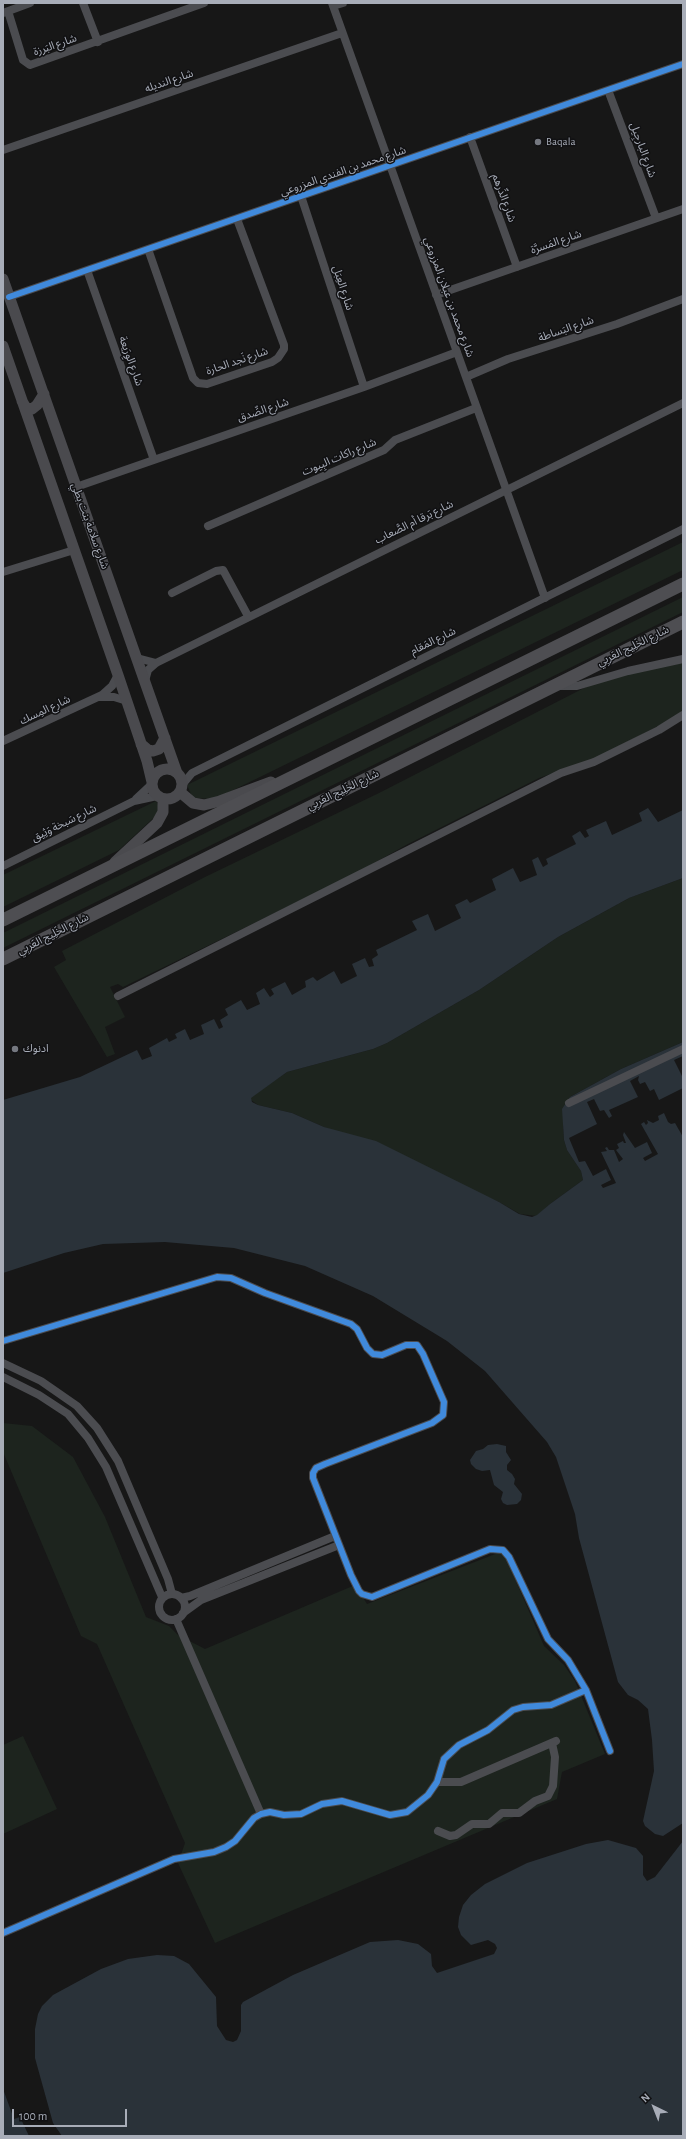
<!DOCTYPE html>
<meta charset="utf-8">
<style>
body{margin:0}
#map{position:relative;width:686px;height:2139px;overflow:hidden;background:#171717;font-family:"Alegreya Sans",sans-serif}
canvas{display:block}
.frame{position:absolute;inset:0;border:4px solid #a8adb8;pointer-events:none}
.north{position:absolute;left:634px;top:2087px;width:40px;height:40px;-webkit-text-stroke:3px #111113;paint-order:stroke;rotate:317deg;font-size:11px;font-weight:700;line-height:16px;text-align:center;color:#a8adb8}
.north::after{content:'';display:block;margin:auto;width:14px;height:18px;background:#a8adb8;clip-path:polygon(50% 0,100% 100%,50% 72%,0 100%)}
.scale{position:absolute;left:12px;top:2109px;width:115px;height:18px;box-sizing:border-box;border:2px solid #a8adb8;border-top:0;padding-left:5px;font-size:12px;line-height:14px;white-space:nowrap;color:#a8adb8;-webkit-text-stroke:3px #111113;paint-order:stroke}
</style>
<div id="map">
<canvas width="686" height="2139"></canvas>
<div class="frame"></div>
<div class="north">N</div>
<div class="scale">100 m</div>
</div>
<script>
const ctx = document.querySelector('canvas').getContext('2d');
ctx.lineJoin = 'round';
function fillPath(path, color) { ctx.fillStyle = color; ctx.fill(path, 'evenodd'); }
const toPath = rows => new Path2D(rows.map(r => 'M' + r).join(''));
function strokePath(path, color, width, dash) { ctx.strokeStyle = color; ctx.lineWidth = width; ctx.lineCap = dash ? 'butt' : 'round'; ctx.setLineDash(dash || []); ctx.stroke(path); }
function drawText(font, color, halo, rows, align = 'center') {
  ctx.font = font + ' "Alegreya Sans","Noto Sans Arabic",sans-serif'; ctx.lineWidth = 3; ctx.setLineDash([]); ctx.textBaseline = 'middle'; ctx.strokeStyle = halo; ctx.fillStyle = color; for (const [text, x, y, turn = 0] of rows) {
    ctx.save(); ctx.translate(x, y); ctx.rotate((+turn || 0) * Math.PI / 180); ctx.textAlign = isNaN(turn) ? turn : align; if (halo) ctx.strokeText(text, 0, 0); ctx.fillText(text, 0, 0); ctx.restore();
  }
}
const green = toPath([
 [683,542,683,570,215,799,193,798,191,794,187,785],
 [683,597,683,612,3,948,3,933],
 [683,662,683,712,672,719,594,759,539,778,408,844,349,877,123,987,118,984,110,987,125,1017,105,1027,115,1054,107,1057,54,967,66,960,62,951,205,877,379,793,584,688,616,675],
 [156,801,161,811,119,850,3,907,3,875],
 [683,878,683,1042,621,1069,570,1097,563,1126,564,1140,567,1150,581,1171,583,1180,550,1204,537,1216,520,1214,499,1202,324,1127,292,1113,258,1105,251,1100,251,1097,287,1072,373,1049,387,1043,479,990,558,937,589,920,629,898],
 [3,1423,32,1426,73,1457,105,1517,146,1617,169,1626,178,1635,205,1649,355,1585,367,1604,503,1551,544,1646,564,1665,575,1681,605,1754,562,1772,557,1799,215,1943,178,1863,185,1843,97,1644,81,1636,3,1452],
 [23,1736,57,1809,3,1834,3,1745]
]);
const water = toPath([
 [648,808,658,822,683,810,683,878,629,898,589,920,558,937,479,990,387,1043,373,1049,287,1072,251,1098,252,1102,258,1105,292,1113,324,1127,376,1141,499,1202,519,1214,532,1217,537,1215,550,1204,583,1180,581,1171,567,1150,564,1140,562,1109,570,1097,621,1069,683,1042,683,1823,663,1836,655,1834,645,1826,643,1821,654,1771,652,1740,648,1709,638,1700,628,1695,618,1682,579,1538,575,1514,556,1457,547,1442,485,1371,447,1341,373,1296,305,1266,234,1248,165,1242,103,1244,64,1253,3,1273,3,1100,80,1077,137,1050,142,1060,152,1056,149,1048,167,1038,169,1042,177,1038,175,1034,185,1029,190,1040,204,1034,201,1025,214,1019,219,1029,223,1027,220,1020,228,1015,225,1009,241,1000,247,1010,260,1004,256,993,264,988,270,997,274,994,271,989,285,982,292,995,306,987,305,981,313,977,317,981,334,971,341,984,357,976,352,964,365,958,369,967,374,966,372,959,378,955,376,950,417,930,412,921,428,914,435,931,461,918,455,905,467,899,470,903,496,890,492,879,513,868,520,882,537,875,532,860,538,857,543,867,548,864,546,859,576,844,572,836,580,831,585,838,589,836,586,830,606,821,612,835,642,821,639,813],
 [497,1444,506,1446,506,1452,511,1460,507,1465,507,1470,512,1474,515,1479,514,1484,522,1494,521,1500,517,1504,507,1505,503,1503,501,1499,503,1492,494,1485,490,1470,482,1471,476,1469,471,1464,470,1460,476,1451,483,1449,488,1445],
 [608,1840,636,1848,643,1856,643,1875,647,1881,655,1877,683,1841,683,2136,62,2136,53,2123,35,2058,35,2029,38,2014,42,2006,53,1995,101,1969,128,1959,157,1955,174,1956,189,1964,216,1997,217,2026,226,2040,233,2042,237,2040,241,2031,241,2005,243,2002,293,1975,370,1942,398,1940,418,1944,431,1954,432,1966,437,1973,494,1954,497,1948,495,1944,488,1940,471,1945,461,1935,458,1927,459,1917,463,1905,471,1895,485,1884,527,1863,586,1844],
 [3,2089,14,2119,20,2117,29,2136,3,2136]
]);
const pier = toPath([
 [683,1056,682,1060,683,1078,674,1060],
 [639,1076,638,1080,640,1084,645,1082,650,1091,654,1089,659,1100,683,1088,683,1137,675,1123,671,1124,668,1122,664,1113,658,1116,659,1120,653,1123,647,1120,648,1123,646,1125,644,1122,641,1124,658,1154,645,1161,643,1158,652,1153,647,1142,635,1148,624,1132,623,1135,626,1143,624,1143,623,1141,617,1144,619,1148,616,1150,623,1159,619,1162,614,1150,609,1150,607,1147,605,1148,607,1151,601,1152,616,1183,603,1188,601,1185,611,1180,606,1169,593,1176,585,1161,579,1162,569,1138,597,1124,587,1102,594,1099,600,1111,604,1110,609,1118,612,1116,609,1110,638,1097,630,1081]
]);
const minor = toPath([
 [83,3,98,42],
 [332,3,545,598],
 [333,6,343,3],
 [8,11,23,60,30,65,204,3],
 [3,13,30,3],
 [608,90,656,218],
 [470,137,517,267],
 [3,150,342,33],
 [301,196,364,387],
 [148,249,193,378,198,383,207,384,272,362,278,358,284,349,284,345,237,219],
 [87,270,154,460],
 [436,295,683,209],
 [9,297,683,64],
 [466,377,508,359,617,324,683,299],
 [76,487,364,387,457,352],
 [208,526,384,450,395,440,476,408],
 [3,572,74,550],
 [172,593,216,571,223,570,248,616],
 [137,658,156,663],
 [145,681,148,670,156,663,683,403],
 [557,686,577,686,628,671,683,659],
 [99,697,114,697,127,701],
 [3,741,102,695,112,686,118,675],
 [182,785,192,773,683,529],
 [136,799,151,785],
 [3,866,134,801,157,796],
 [118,996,561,773,594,762,659,730,683,715],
 [569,1103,683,1049],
 [3,1341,217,1277,231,1278,265,1293,351,1324,357,1329,367,1348,373,1354,382,1355,406,1345,417,1345,423,1354,444,1402,443,1415,432,1423,325,1464,316,1468,313,1473,313,1478,351,1575,359,1591,362,1594,372,1597,490,1549,503,1550,509,1557,548,1639,568,1660,586,1690,610,1751],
 [3,1363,41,1381,77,1406,97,1428,118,1461,168,1579,172,1594],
 [3,1377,39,1395,68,1414,88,1438,106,1467,162,1597],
 '159 1607a13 13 0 1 1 26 0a13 13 0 1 1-26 0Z',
 [181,1598,190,1596,335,1536],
 [183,1613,201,1600,339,1545],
 [176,1619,261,1814],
 [437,1782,461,1782,556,1741],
 [438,1831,450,1836,456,1835,472,1824,489,1824,502,1813,519,1813,535,1801,548,1796,553,1786,555,1757,552,1743],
 [3,1933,174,1859,214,1852,226,1847,235,1841,254,1818,261,1814,270,1812,284,1815,301,1814,322,1804,342,1801,390,1815,407,1812,428,1795,437,1782,444,1759,459,1745,488,1730,513,1710,523,1707,551,1705,586,1690]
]);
const secondary = toPath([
 [3,279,177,773],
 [3,346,118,675,147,761,152,782],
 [22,401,26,408,32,409,37,405,44,394],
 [141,744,148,750,153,751,159,749,165,738],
 '152 784a15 15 0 1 1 30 0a15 15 0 1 1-30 0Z',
 [180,792,193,803,204,805,220,801,271,782],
 [115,862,157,823,163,812,163,799]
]);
const trunk = toPath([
 [3,920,683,584],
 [3,959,683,622]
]);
const cycleway = toPath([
 [9,297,683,64],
 [3,1341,217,1277,231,1278,265,1293,351,1324,357,1329,367,1348,373,1354,382,1355,406,1345,417,1345,423,1354,444,1402,443,1415,432,1423,325,1464,316,1468,313,1473,313,1478,351,1575,359,1591,362,1594,372,1597,490,1549,503,1550,509,1557,548,1639,568,1660,586,1690,610,1751],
 [3,1933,174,1859,214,1852,226,1847,235,1841,254,1818,261,1814,270,1812,284,1815,301,1814,322,1804,342,1801,390,1815,407,1812,428,1795,437,1782,444,1759,459,1745,488,1730,513,1710,523,1707,551,1705,586,1690]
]);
const markers = [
 [538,142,4,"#757880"],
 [15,1049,4,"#757880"]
];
const streetNames = [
 ["شارع البَرزة",55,45,-19],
 ["شارع النديله",169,81,-19],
 ["شارع البارجِيل",643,150,70],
 ["شارع محمد بن الفندي المزروعي",343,171,-19],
 ["شارع الدِّرهم",504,198,70],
 ["شارع المَسرَّة",556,242,-19],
 ["شارع العِبَل",343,288,72],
 ["شارع محمد بن عبلان المزروعي",449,297,70],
 ["شارع البَساطة",566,329,-19],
 ["شارع الوِرَيعة",131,361,70],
 ["شارع نَجد الحارة",237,361,-19],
 ["شارع الصِّدق",263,410,-19],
 ["شارع راكات البِيوت",339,457,-23],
 ["شارع بَرقا أم الصَّعاب",414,522,-26],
 ["شارع سلامة بنت بطي",90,526,70],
 ["شارع المَقام",433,641,-26],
 ["شارع الخَلِيج العَربِي",633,646,-26],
 ["شارع المِسك",45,710,-25],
 ["شارع الخَلِيج العَربِي",343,790,-26],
 ["شارع سَبخة وَثِيق",64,823,-26],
 ["شارع الخَلِيج العَربِي",53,934,-27]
];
const poiNames = [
 ["Baqala",546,142],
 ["ادنوك",23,1049]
];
fillPath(green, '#1d241e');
fillPath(water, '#2a3239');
fillPath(pier, '#171717');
strokePath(minor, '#4b4c50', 8);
strokePath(secondary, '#4a4a4e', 11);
strokePath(trunk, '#4e4e52', 13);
strokePath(cycleway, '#408adc', 6);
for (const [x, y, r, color] of markers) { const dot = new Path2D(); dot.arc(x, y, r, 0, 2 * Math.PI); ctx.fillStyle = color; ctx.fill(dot); strokePath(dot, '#111113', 1.5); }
drawText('11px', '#a8adb8', '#111113', streetNames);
drawText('11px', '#a8adb8', '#111113', poiNames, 'left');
</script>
